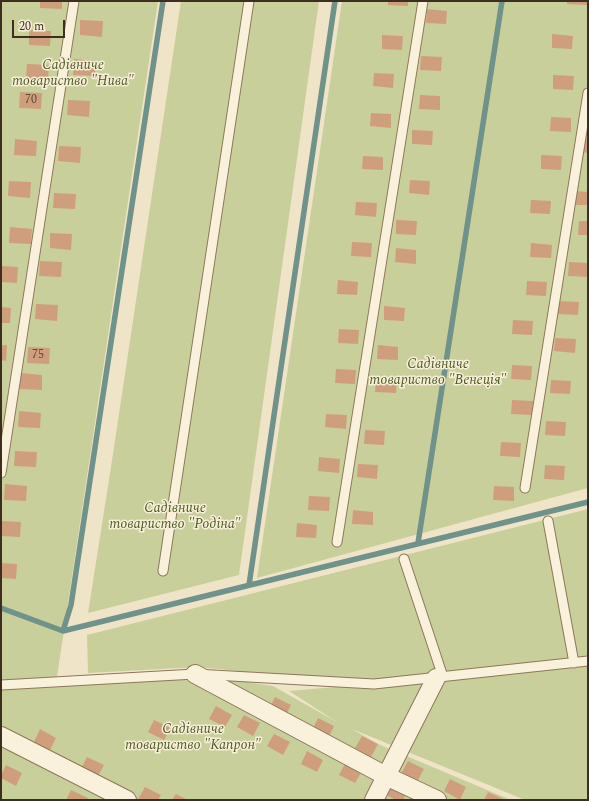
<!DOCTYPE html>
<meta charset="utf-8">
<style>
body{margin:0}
#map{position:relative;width:589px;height:801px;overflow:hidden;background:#f0e4c8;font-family:Spectral,serif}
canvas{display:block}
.frame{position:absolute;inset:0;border:2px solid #3d2e20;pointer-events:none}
.scale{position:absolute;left:12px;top:20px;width:53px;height:18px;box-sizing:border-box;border:2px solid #3d2e20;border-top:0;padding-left:5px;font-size:12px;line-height:14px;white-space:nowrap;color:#3d2e20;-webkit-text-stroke:3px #f7eed8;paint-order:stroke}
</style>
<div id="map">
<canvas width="589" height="801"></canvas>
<div class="frame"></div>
<div class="scale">20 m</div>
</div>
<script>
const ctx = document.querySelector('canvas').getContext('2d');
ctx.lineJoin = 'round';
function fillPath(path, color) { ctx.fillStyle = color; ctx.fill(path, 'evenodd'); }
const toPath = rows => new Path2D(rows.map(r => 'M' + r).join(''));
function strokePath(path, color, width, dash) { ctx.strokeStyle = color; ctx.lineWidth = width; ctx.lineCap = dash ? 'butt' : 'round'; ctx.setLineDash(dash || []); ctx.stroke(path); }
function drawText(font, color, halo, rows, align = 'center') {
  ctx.font = font + ' Spectral,serif'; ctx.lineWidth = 3; ctx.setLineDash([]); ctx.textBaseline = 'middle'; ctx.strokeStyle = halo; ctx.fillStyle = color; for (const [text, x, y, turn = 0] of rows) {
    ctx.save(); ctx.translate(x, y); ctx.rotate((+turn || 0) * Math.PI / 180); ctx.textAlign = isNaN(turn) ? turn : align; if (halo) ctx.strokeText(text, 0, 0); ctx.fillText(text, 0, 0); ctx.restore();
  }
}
const green = toPath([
 [1,1,158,1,57,677,1,683],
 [181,1,319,1,239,575,88,613,111,467],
 [342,1,588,1,588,488,257,578],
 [588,509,588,662,341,682,199,667,88,673,87,635],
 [588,665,588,800,525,800,352,729,378,744,511,800,1,800,1,685,195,674,273,686,337,722,289,691]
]);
const stream = toPath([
 [418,543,502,1],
 [249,585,335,1],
 [1,608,63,631,588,502],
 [63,631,71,605,163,1]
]);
const building = toPath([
 [40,1,62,1,62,9,40,8],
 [388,1,408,1,408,6,388,5],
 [567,1,587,1,587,5,567,4],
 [427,9,447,11,446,24,426,23],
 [80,20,103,21,102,37,80,35],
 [29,30,51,31,50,46,29,45],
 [552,34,573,36,572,49,552,48],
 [382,35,403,36,402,50,382,49],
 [421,56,442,57,441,71,420,70],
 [74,59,96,61,95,76,73,75],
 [27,64,49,65,48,80,26,79],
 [374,73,394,74,393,88,373,86],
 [553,75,574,76,573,90,553,89],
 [20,92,42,93,41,109,19,108],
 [420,95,440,96,440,110,419,109],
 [68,100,90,101,89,117,67,115],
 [371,113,391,114,391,128,370,126],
 [551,117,571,118,571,132,550,131],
 [412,130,433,131,432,145,412,144],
 [583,138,588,139,588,153,582,152],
 [15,139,37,141,36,156,14,155],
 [59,146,81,147,80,163,58,161],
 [541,155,562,156,561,170,541,169],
 [363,156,383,157,383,170,362,169],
 [410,180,430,181,429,195,409,193],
 [9,181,31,182,30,198,8,196],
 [576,191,588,192,588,205,575,205],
 [54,193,76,194,75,209,53,208],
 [531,200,551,201,550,214,530,213],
 [356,202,377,203,376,217,355,215],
 [396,220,417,221,416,235,396,234],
 [579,221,588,221,588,235,578,235],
 [10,227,32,229,31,244,9,243],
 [50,233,72,234,71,250,50,248],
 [352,242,372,243,371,257,351,256],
 [531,243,552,245,551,258,530,257],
 [396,248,416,250,416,264,395,262],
 [40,261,62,262,61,277,39,276],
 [569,262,588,263,588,277,568,276],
 [1,266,18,267,17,283,1,282],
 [338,280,358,282,357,295,337,294],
 [527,281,547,282,546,296,526,295],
 [558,301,579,302,578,315,557,314],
 [36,304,58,305,57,321,35,319],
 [384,306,405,308,404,321,384,320],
 [1,307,11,308,10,323,1,323],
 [513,320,533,321,532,335,512,334],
 [339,329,359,330,358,344,338,343],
 [555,338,576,339,575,353,554,351],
 [1,345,7,345,6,361,1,360],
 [378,345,398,347,398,360,377,359],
 [28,347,50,348,49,364,27,363],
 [512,365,532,366,531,380,511,379],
 [336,369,356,370,355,384,335,383],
 [20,373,42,375,42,390,20,389],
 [376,378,397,379,396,393,375,392],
 [551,380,571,381,570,394,550,393],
 [512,400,533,401,532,415,511,414],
 [19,411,41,413,40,428,18,427],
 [326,414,347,415,346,429,325,427],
 [546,421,566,422,565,436,545,435],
 [365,430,385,431,384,445,364,444],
 [501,442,521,443,520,457,500,456],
 [15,451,37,452,36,467,14,466],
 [319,457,340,459,339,473,318,471],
 [358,464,378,465,377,479,357,477],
 [545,465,565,466,564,480,544,479],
 [5,484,27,486,26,501,4,500],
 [494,486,514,487,514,501,493,500],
 [309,496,330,497,329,511,308,510],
 [353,510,373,512,373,525,352,524],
 [1,521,21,522,20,537,1,536],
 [297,523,317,525,316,538,296,537],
 [1,563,17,564,16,579,1,578],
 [275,697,291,705,285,717,269,709],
 [216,706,232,715,225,727,209,719],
 [244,715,260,723,253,736,237,727],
 [318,718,334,726,328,739,312,730],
 [154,720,171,728,164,740,148,732],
 [40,729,56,738,50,750,34,742],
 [274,734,290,742,283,755,267,746],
 [362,736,378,744,371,757,355,748],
 [307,751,323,760,317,772,301,764],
 [87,757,104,765,97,778,81,769],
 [408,761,424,769,417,782,401,774],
 [346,762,362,771,355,783,339,775],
 [6,765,22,773,16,786,1,778,1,775],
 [450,779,466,787,460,800,444,791],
 [392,782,408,790,403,800,396,800,386,795],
 [145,787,161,795,158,800,140,800,138,799],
 [71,790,88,798,87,800,66,800],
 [488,792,505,800,484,800],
 [176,794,188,800,172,800]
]);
const lane = toPath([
 [1,473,74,1],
 [525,488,588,93],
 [548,521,574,663],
 [337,542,423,1],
 [404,559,443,677],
 [163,571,249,1],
 [1,685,195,674,374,684,588,661]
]);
const street = toPath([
 [195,674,386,776,437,800],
 [1,736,127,800],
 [374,800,436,678]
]);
const numberNames = [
 ["70",31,101],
 ["75",38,356]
];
const parkNames = [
 ["Садівниче",73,66],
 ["товариство \"Нива\"",73,82],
 ["Садівниче",438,365],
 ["товариство \"Венеція\"",438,381],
 ["Садівниче",175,509],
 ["товариство \"Родіна\"",175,525],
 ["Садівниче",193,730],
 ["товариство \"Капрон\"",193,746]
];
fillPath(green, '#c9cf9b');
strokePath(stream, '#6f938a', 5.5);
fillPath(building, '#cf9f7d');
strokePath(lane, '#8d765c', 11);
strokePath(street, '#8d765c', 20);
strokePath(lane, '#faf1dc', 9);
strokePath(street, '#faf1dc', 18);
drawText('12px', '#624a37', null, numberNames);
drawText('italic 14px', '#4d5a26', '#f7eed8', parkNames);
</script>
